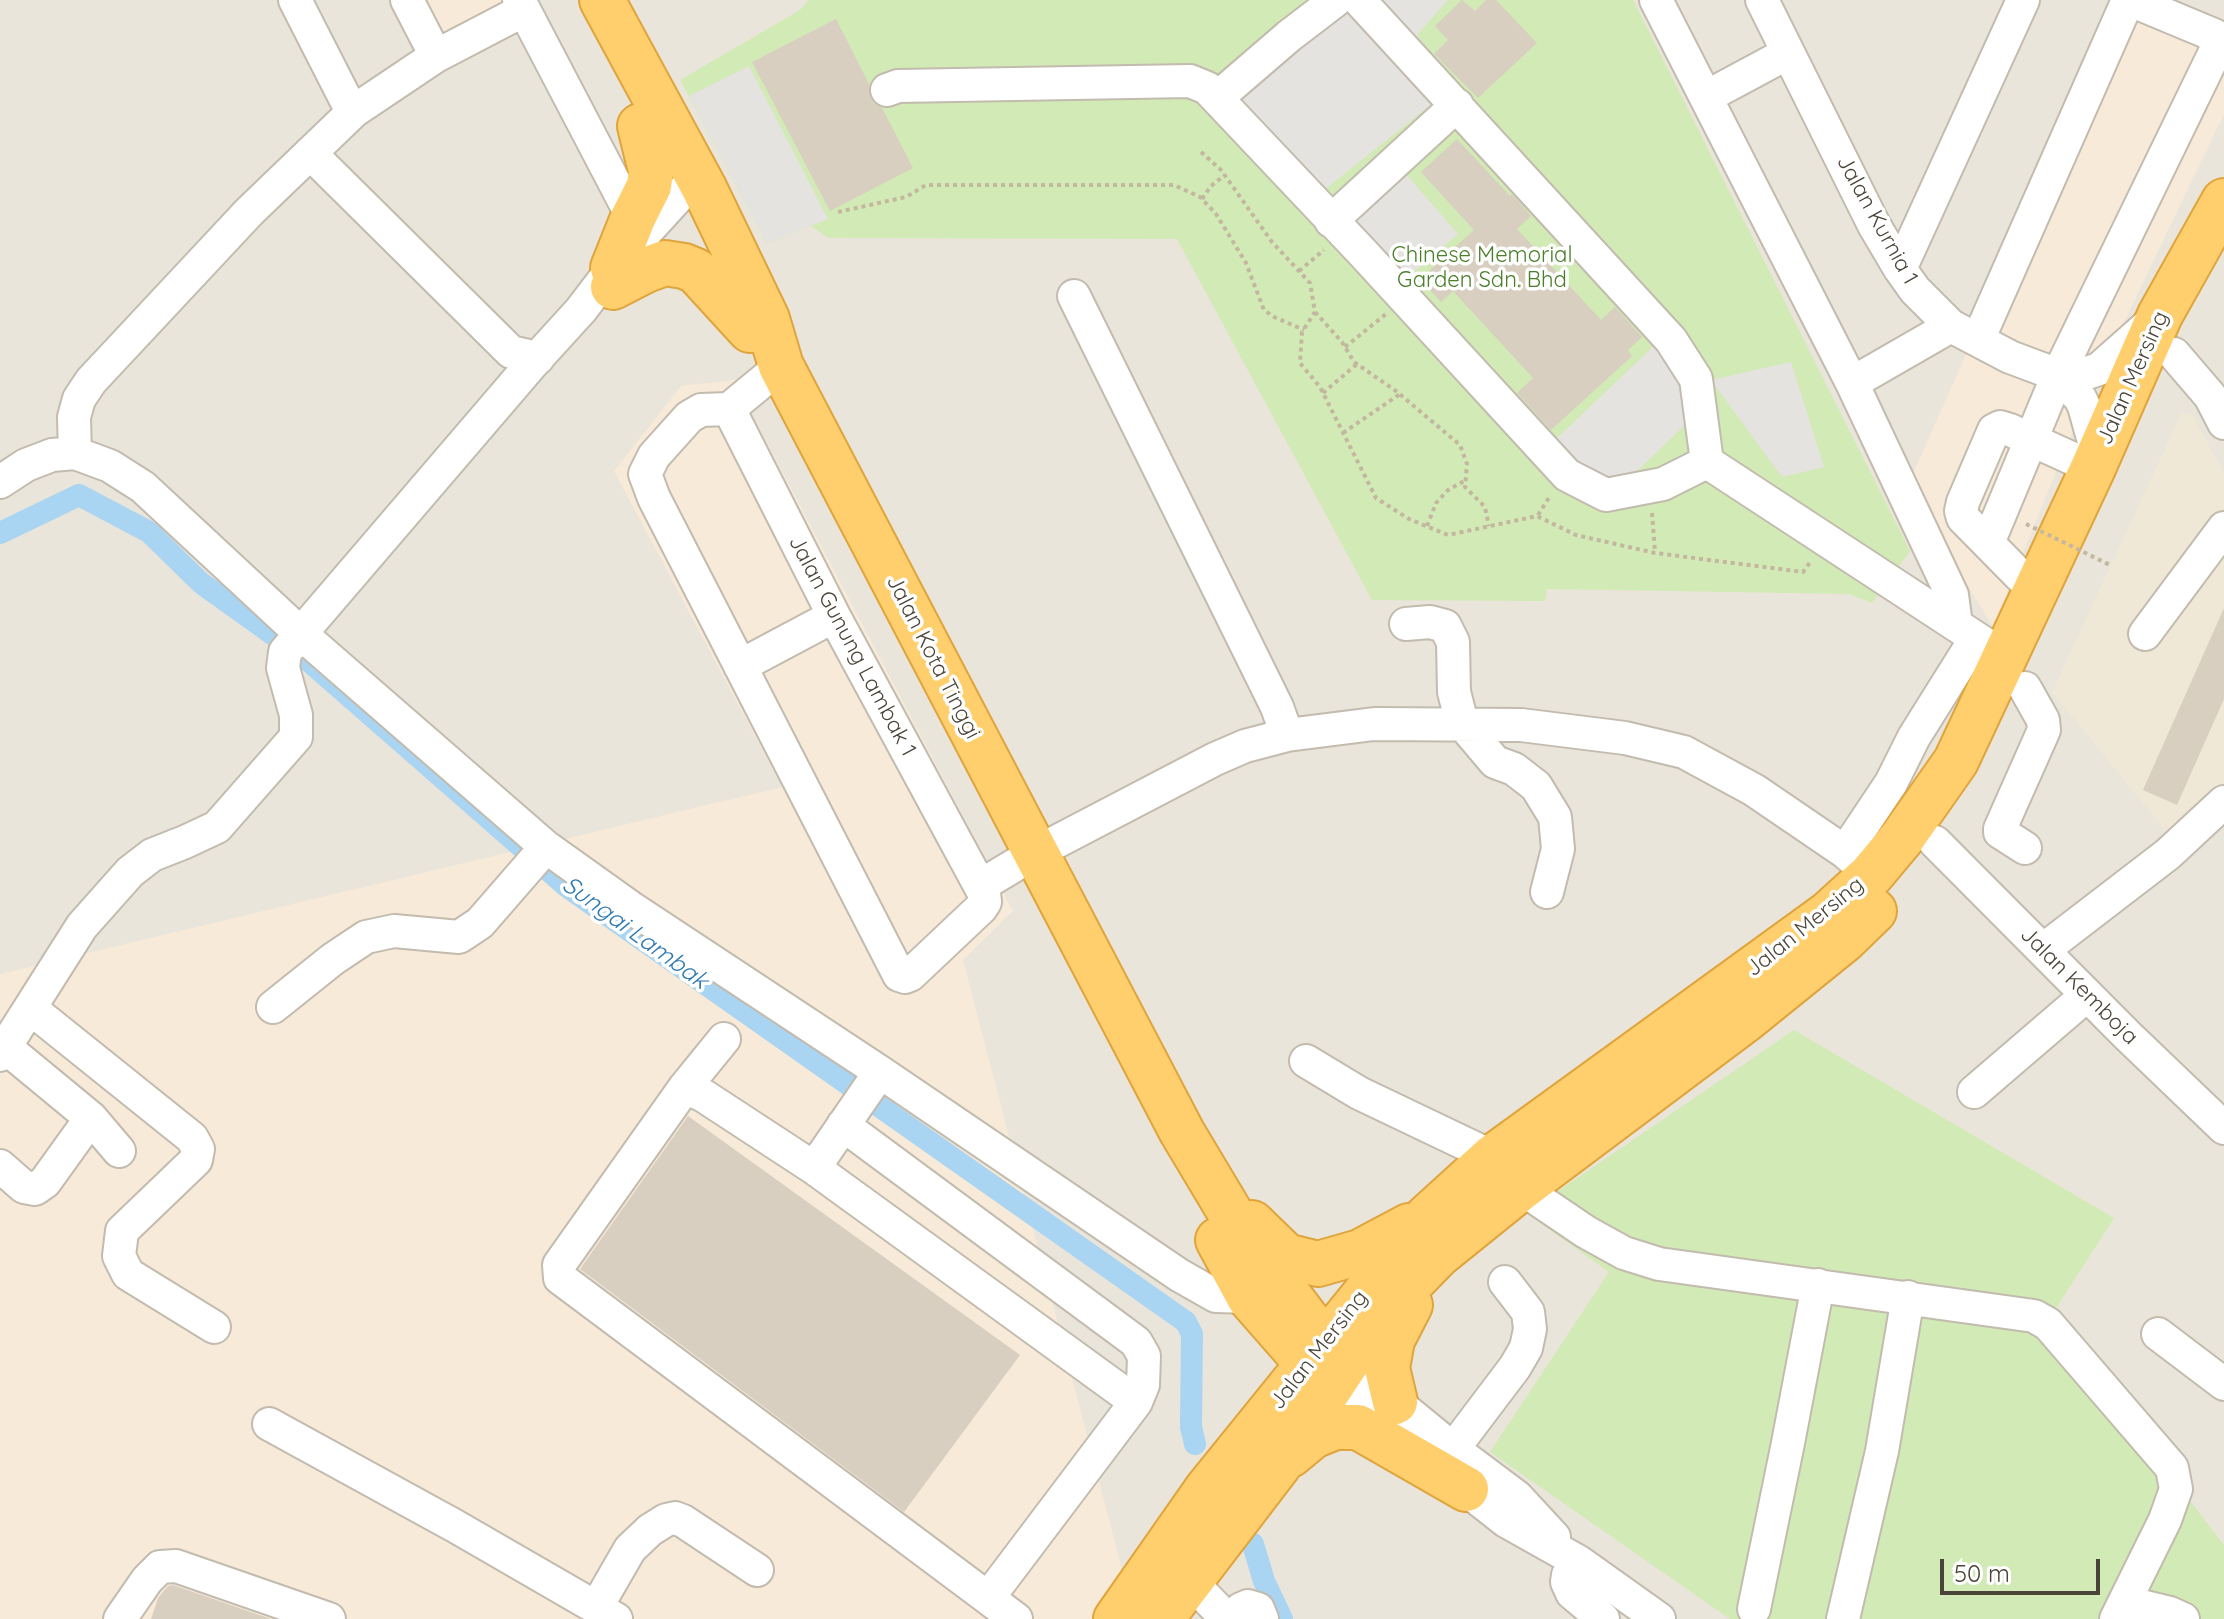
<!DOCTYPE html>
<style>
body{margin:0}
#map{position:relative;width:2224px;height:1619px;overflow:hidden;background:#f6f3ec;font-family:Quicksand,sans-serif}
canvas{display:block}
.scale{position:absolute;left:1940px;top:1559px;width:160px;height:36px;box-sizing:border-box;border:4px solid #4b4439;border-top:0;padding-left:10px;font-size:24px;line-height:28px;white-space:nowrap;color:#4b4439;-webkit-text-stroke:6px #fff;paint-order:stroke}
</style>
<div id="map">
<canvas width="2224" height="1619"></canvas>
<div class="scale">50 m</div>
</div>
<script>
const ctx = document.querySelector('canvas').getContext('2d');
ctx.lineJoin = 'round';
function fillPath(path, color) { ctx.fillStyle = color; ctx.fill(path, 'evenodd'); }
const toPath = rows => new Path2D(rows.map(r => 'M' + r).join(''));
function strokePath(path, color, width, dash) { ctx.strokeStyle = color; ctx.lineWidth = width; ctx.lineCap = dash ? 'butt' : 'round'; ctx.setLineDash(dash || []); ctx.stroke(path); }
function drawText(font, color, halo, rows, align = 'center') {
  ctx.font = font + ' Quicksand,sans-serif'; ctx.lineWidth = 7; ctx.setLineDash([]); ctx.textBaseline = 'middle'; ctx.strokeStyle = halo; ctx.fillStyle = color; for (const [text, x, y, turn = 0] of rows) {
    ctx.save(); ctx.translate(x, y); ctx.rotate((+turn || 0) * Math.PI / 180); ctx.textAlign = isNaN(turn) ? turn : align; if (halo) ctx.strokeText(text, 0, 0); ctx.fillText(text, 0, 0); ctx.restore();
  }
}
const residential = toPath([
 [0,0,2224,0,2224,1619,0,1619]
]);
const commercial = toPath([
 [401,0,528,0,434,65],
 [2123,0,2224,40,2224,114,2078,418,1993,627,1907,487],
 [734,380,1013,911,963,960,1135,1619,0,1619,0,974,782,787,614,471,681,386]
]);
const education = toPath([
 [2181,414,2192,414,2224,473,2224,793,2175,842,2052,692]
]);
const green = toPath([
 [809,0,1633,0,1910,551,1872,603,1849,594,1547,589,1545,601,1372,600,1177,239,828,238,811,226,767,243,680,80,800,10],
 [1794,1030,2114,1218,2049,1319,2224,1545,2224,1619,1730,1619,1490,1452,1609,1272,1526,1213]
]);
const parking = toPath([
 [1306,0,1448,0,1417,35,1454,86,1303,207,1200,94],
 [749,66,828,219,767,243,689,96],
 [1399,166,1458,234,1400,284,1341,216],
 [1659,341,1684,382,1688,422,1625,483,1594,473,1554,441],
 [1791,362,1824,467,1782,477,1711,380]
]);
const canal = toPath([
 [0,533,79,495,149,532,201,583,303,656,566,886,1186,1322,1192,1334,1191,1427,1195,1444],
 [1253,1544,1264,1581,1282,1619]
]);
const building = toPath([
 [1462,0,1475,11,1486,0,1496,0,1537,43,1478,98,1434,54,1448,40,1435,26],
 [836,19,869,84,870,97,874,104,882,108,913,168,830,211,752,62],
 [1457,139,1510,196,1512,194,1531,216,1517,229,1601,320,1615,307,1642,337,1628,350,1632,356,1551,430,1517,393,1533,378,1453,291,1441,302,1420,279,1474,230,1421,172],
 [2224,608,2224,699,2177,805,2143,790],
 [688,1116,1020,1355,904,1512,580,1269],
 [173,1585,271,1619,151,1619,158,1598,168,1586]
]);
const path = toPath([
 [1201,152,1221,170,1272,242,1310,283,1315,312,1302,332,1300,363,1320,387,1376,498,1409,519,1448,535,1537,516,1576,535,1655,553,1803,572,1811,561],
 [1202,199,1211,186,1225,175],
 [838,212,906,197,926,185,1174,185,1200,197,1216,214,1246,263,1264,310,1274,317,1304,330],
 [1299,271,1324,250],
 [1315,312,1342,342,1354,362,1396,391,1460,445,1467,464,1465,487,1485,507,1489,526],
 [1345,347,1386,314],
 [1323,393,1357,364],
 [1343,433,1400,394],
 [1652,513,1655,552],
 [1538,515,1550,496],
 [1427,526,1436,503,1448,490,1466,480]
]);
const minor = toPath([
 [295,0,346,100,354,111],
 [407,0,436,56],
 [519,0,633,218],
 [1359,0,1671,340,1696,379,1707,462],
 [1656,0,1852,383,1952,595,1956,625],
 [1762,0,1874,225,1900,269,1915,290,1951,326,2010,357,2058,375,2087,373,2099,369,2151,323],
 [887,90,898,86,1190,81,1207,88,1363,253,1567,475,1606,495,1663,484,1707,462],
 [1706,97,1788,53],
 [1217,98,1289,36,1336,0],
 [310,153,511,352,538,358],
 [1331,221,1457,105],
 [1900,269,2023,0],
 [1074,296,1277,707,1287,735],
 [1978,340,2128,0],
 [2174,354,2210,396,2224,423],
 [781,366,729,409,834,616,980,886,1035,853,1215,759,1245,746,1287,735,1374,724,1521,725,1625,738,1684,752,1754,790,1845,852,1871,875],
 [2058,375,2080,398,2084,406,2098,456],
 [1852,383,1951,326],
 [729,409,701,410,689,417,654,456,645,474,654,498,899,975,905,977,910,975,981,908,985,902,984,893,980,886],
 [75,453,74,417,79,399,91,381,249,212,354,111,436,56,524,10],
 [1707,462,2005,657],
 [0,482,26,465,52,455,75,453,110,466,143,487,300,633,546,847,630,907,880,1072,1179,1275,1216,1296,1249,1297],
 [1988,543,2058,375,2216,50,2214,35,2130,0],
 [2035,591,1963,518,1961,511,1963,502,1994,430,2000,427,2010,430,2093,468],
 [1406,624,1430,622,1445,626,1453,642,1454,692,1462,723,1495,762,1514,769,1536,786,1555,817,1558,849,1547,892],
 [2145,634,2224,528],
 [740,666,834,616],
 [2025,688,2043,720,2044,730,2000,829,2000,832,2025,848],
 [1935,842,2127,1035,2224,1128],
 [1845,852,1891,783,1914,737,1976,638],
 [2043,950,2168,854,2224,802],
 [273,1007,333,959,366,937,394,931,459,937,480,923,546,847],
 [30,1008,192,1138,198,1149,196,1160,122,1231,119,1256,128,1274,214,1327],
 [5,1047,91,1118,119,1151],
 [0,1055,82,926,130,872,152,855,185,842,217,827,296,737,296,715,283,668,285,652,530,366,581,310,613,268,697,176],
 [1306,1061,1359,1093,1493,1157],
 [685,1087,724,1039],
 [1974,1092,2087,995],
 [843,1125,1136,1342,1144,1356,1143,1385,1136,1402,988,1598],
 [0,1166,24,1187,35,1189,45,1182,91,1118],
 [814,1168,880,1072],
 [1521,1188,1586,1232,1624,1253,1659,1264,2034,1316,2048,1324,2172,1468,2176,1489,2165,1520,2116,1619],
 [2158,1334,2224,1384],
 [1347,1362,1453,1449,1517,1497,1554,1537],
 [1331,1384,1391,1431],
 [269,1424,455,1526,616,1619],
 [1453,1449,1515,1367,1526,1348,1530,1329,1528,1312,1505,1282],
 [1450,1477,1506,1521,1579,1562,1659,1619],
 [1579,1562,1568,1575,1567,1582,1572,1593,1603,1619],
 [1190,1581,1227,1619],
 [2125,1602,2170,1613,2183,1619],
 [596,1608,630,1549,650,1530,666,1520,675,1518,683,1521,757,1570],
 [1754,1609,1788,1443,1818,1285],
 [120,1619,147,1580,160,1567,176,1566,329,1619],
 [1016,1619,560,1278,559,1265,685,1087,704,1096,814,1168,1136,1402],
 [1233,1619,1241,1609,1248,1606,1258,1609,1262,1619],
 [1843,1619,1882,1451,1908,1297]
]);
const highway = toPath([
 [602,0,704,188,767,319,781,366,1182,1132,1246,1239,1324,1342,1344,1360],
 [613,268,633,218,649,186,651,171,640,126],
 [613,287,646,270,665,263,684,266,696,271,750,330],
 [1252,1223,1286,1256,1318,1264,1360,1252,1409,1226],
 [1218,1240,1249,1297,1306,1362],
 [1395,1402,1387,1368,1392,1340,1410,1305],
 [1290,1455,1313,1436,1335,1427,1358,1427,1466,1489],
 [1116,1619,1207,1489,1427,1217,1493,1157,1828,914,1871,875,1902,838,1956,761,2093,468,2160,315,2224,201],
 [1161,1619,1278,1466,1347,1362,1404,1290,1438,1255,1521,1188,1745,1020,1844,940,1874,911]
]);
const pathBridge = toPath([
 [2026,524,2110,565]
]);
const streetNames = [
 ["Jalan Kurnia 1",1877,220,61],
 ["Jalan Mersing",2133,378,-66],
 ["Jalan Gunung Lambak 1",852,646,62],
 ["Jalan Kota Tinggi",933,657,63],
 ["Jalan Mersing",1805,927,-39],
 ["Jalan Kemboja",2079,986,45],
 ["Jalan Mersing",1319,1350,-52]
];
const parkNames = [
 ["Chinese Memorial",1482,255],
 ["Garden Sdn. Bhd",1482,280]
];
const waterNames = [
 ["Sungai Lambak",635,933,36]
];
fillPath(residential, '#eae5da');
fillPath(commercial, '#f7ead8');
fillPath(education, '#efe8d6');
fillPath(green, '#d2eab5');
fillPath(parking, '#e5e3e0');
strokePath(canal, '#a9d4f2', 22);
fillPath(building, '#d8cfc1');
strokePath(minor, '#c2bbae', 36);
strokePath(highway, '#e0a43c', 48);
strokePath(path, '#c4b79f', 4, [4, 4]);
strokePath(minor, '#fff', 32);
strokePath(highway, '#ffcf6e', 44);
strokePath(pathBridge, '#c4b79f', 4, [4, 4]);
drawText('22px', '#4b4439', '#fff', streetNames);
drawText('22px', '#4a7f2a', '#fff', parkNames);
drawText('italic 24px', '#2e7ab2', '#fff', waterNames);
</script>
